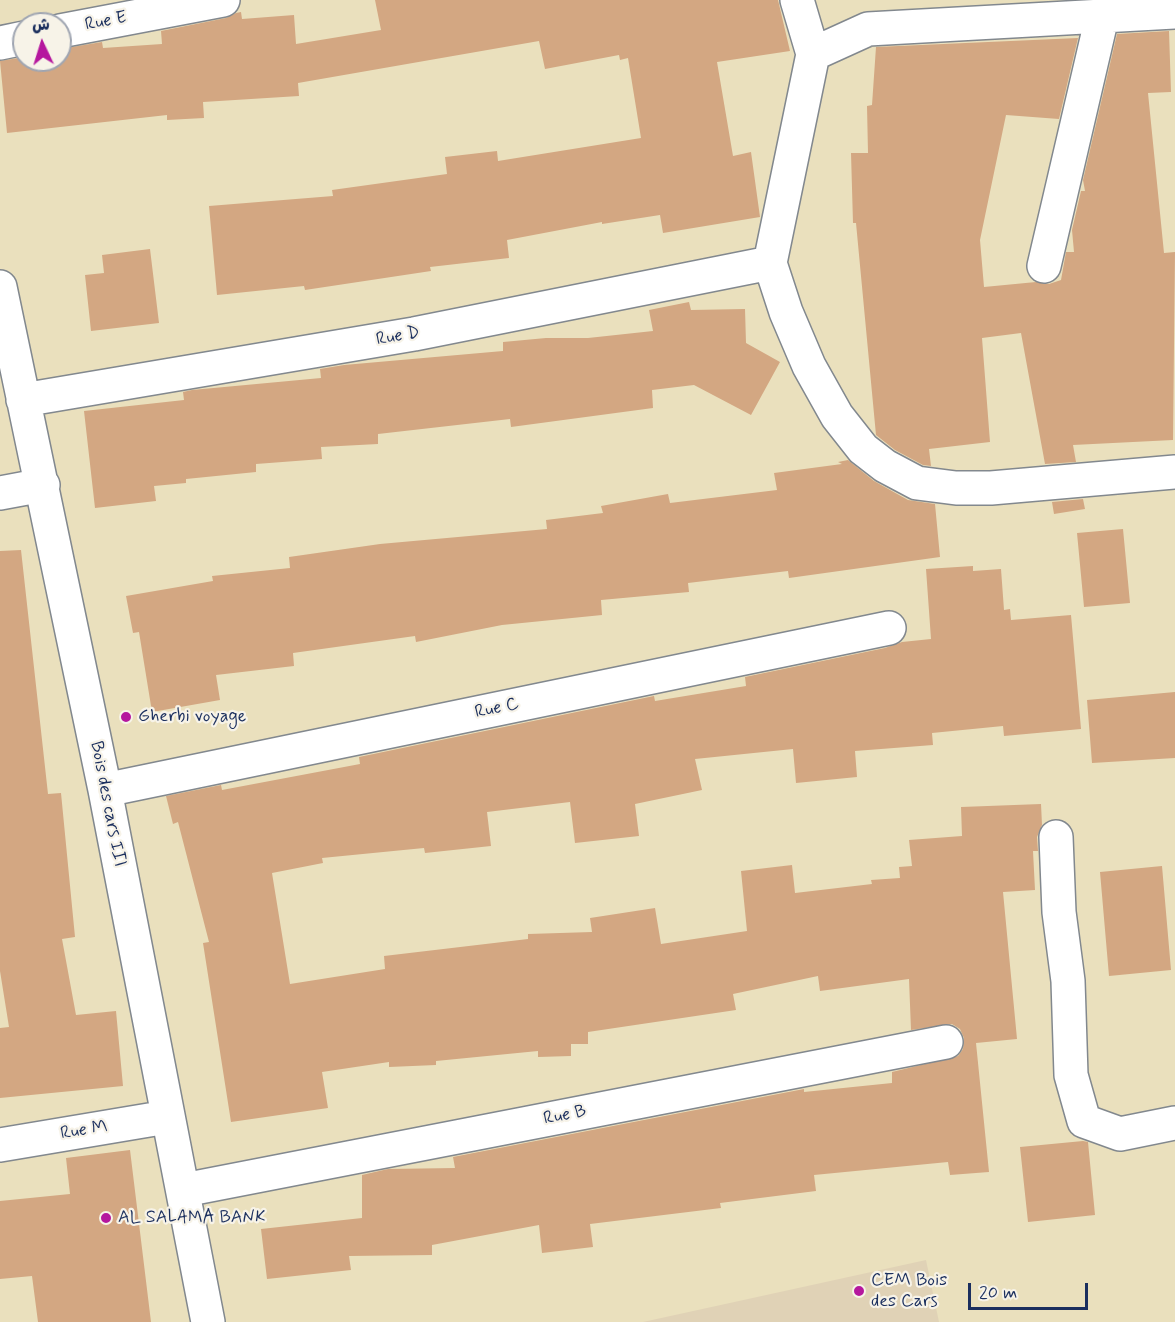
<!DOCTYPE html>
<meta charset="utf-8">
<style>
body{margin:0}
#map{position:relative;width:1175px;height:1322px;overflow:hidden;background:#eae0bd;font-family:Mynerve,"Playpen Sans Arabic",sans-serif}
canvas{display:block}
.north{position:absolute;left:12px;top:12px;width:60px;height:60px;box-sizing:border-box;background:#f7f3e8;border:2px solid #9fa5b1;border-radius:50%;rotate:356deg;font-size:16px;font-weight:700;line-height:24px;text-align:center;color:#1b2f5e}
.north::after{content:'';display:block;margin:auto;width:21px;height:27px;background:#b5179e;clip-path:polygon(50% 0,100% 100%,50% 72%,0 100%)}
.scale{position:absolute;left:968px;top:1283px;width:120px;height:27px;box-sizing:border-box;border:3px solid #1b2f5e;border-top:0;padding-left:8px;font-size:18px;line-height:21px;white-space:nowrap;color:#1b2f5e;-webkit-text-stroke:4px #f7f3e8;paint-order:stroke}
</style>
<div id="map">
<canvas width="1175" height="1322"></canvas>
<div class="north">ش</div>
<div class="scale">20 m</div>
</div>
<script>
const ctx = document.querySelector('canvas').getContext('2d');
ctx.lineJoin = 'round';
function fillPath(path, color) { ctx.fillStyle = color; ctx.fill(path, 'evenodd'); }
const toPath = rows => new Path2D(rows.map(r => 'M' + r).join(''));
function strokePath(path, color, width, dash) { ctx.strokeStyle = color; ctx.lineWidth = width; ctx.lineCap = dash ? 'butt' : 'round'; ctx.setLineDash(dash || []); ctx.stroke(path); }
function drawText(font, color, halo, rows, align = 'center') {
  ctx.font = font + ' Mynerve,sans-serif'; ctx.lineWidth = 4.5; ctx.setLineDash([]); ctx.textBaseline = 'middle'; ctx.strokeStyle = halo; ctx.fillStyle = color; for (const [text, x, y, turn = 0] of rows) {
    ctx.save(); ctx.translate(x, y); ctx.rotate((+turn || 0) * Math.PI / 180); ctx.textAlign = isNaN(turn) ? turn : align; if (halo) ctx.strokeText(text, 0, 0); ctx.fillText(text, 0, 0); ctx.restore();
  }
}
const built = toPath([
 [926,1260,939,1322,643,1322]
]);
const building = toPath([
 [375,0,778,0,790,51,717,62,733,156,751,152,760,217,663,233,660,215,602,224,602,222,507,240,509,258,430,267,431,271,305,290,304,286,217,295,209,206,333,196,332,190,447,174,445,157,497,151,498,161,641,138,628,58,620,60,619,55,545,69,539,41,298,83,299,96,203,102,204,118,167,120,167,115,7,133,0,61,24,57,24,60,60,60,60,49,102,42,103,48,162,44,161,31,226,18,236,13,241,12,242,19,294,15,296,44,381,30],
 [1169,31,1171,92,1148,93,1164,253,1175,252,1173,440,1073,445,1076,462,1045,464,1021,333,982,338,990,442,929,449,931,466,923,465,895,450,876,435,856,223,853,223,851,153,868,153,867,106,872,105,876,47,1078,38,1059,119,1006,115,980,240,984,287,1036,282,1049,284,1061,280,1066,252,1074,252,1072,230,1081,191,1085,191,1083,180,1117,34],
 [150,249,159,323,91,331,85,275,104,273,102,255],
 [689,302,691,310,745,309,746,343,780,362,751,415,694,385,652,390,653,408,511,427,510,419,378,434,378,444,321,447,322,459,256,464,256,472,186,479,186,483,154,486,156,501,95,508,84,411,184,400,183,392,192,390,321,378,320,369,344,365,503,351,503,342,546,338,588,338,653,331,649,310],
 [848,460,874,481,908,500,935,504,940,557,789,578,788,571,688,583,689,592,601,600,602,615,502,625,416,642,415,636,293,653,294,666,216,675,220,700,152,712,139,632,133,633,126,596,213,581,212,576,290,568,289,557,380,544,547,529,546,520,603,513,601,506,668,494,670,503,777,490,774,473,842,464,838,462],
 [1083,499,1085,509,1054,514,1052,502],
 [1123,529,1130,603,1084,607,1077,533],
 [21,550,48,794,61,793,75,937,62,939,76,1015,116,1011,123,1086,0,1098,0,1028,9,1027,0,971,0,551],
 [973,566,973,571,1001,569,1004,610,1010,609,1011,620,1071,615,1081,729,1004,736,1003,726,932,733,933,745,855,751,857,777,796,783,793,749,695,759,702,790,635,804,639,836,575,843,570,802,487,812,491,846,425,853,424,848,322,858,323,863,272,873,290,984,385,969,384,956,528,939,528,934,592,932,590,918,655,908,661,944,747,931,741,871,792,865,795,893,872,884,871,880,900,878,899,867,912,866,909,840,962,836,961,807,1041,804,1042,825,1037,837,1038,851,1033,851,1035,890,1003,892,1017,1039,976,1043,989,1172,950,1175,948,1162,814,1175,816,1191,720,1203,721,1208,590,1224,593,1247,542,1253,539,1225,432,1245,432,1255,349,1256,351,1270,267,1279,261,1229,362,1218,362,1175,388,1169,455,1168,453,1157,804,1089,804,1092,892,1083,892,1072,958,1056,963,1049,964,1038,960,1029,952,1024,911,1030,909,979,820,991,818,976,733,994,736,1010,588,1032,588,1044,571,1044,571,1056,538,1057,538,1051,436,1061,436,1065,389,1067,389,1062,322,1072,328,1108,231,1122,203,943,209,942,178,822,173,824,166,796,221,785,222,790,360,764,359,757,654,696,655,701,746,686,745,677,885,648,902,642,931,639,926,569],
 [1175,692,1175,758,1092,763,1087,700],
 [1162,866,1171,970,1109,976,1100,872],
 [1083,1141,1088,1142,1095,1215,1028,1222,1020,1147],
 [130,1150,151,1322,38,1322,32,1276,0,1279,0,1201,70,1194,66,1158]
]);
const minor = toPath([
 [797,0,813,54,770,263,786,312,809,366,837,416,863,449,885,466,917,483,956,488,991,488,1175,472],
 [60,31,223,0],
 [0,43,24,38],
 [813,54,868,29,1175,12],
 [1044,266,1102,17],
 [0,287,105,790,208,1322],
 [23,400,414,334,770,263],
 [0,493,43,485],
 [105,790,889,628],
 [1056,837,1059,912,1068,981,1071,1075,1084,1121,1120,1134,1175,1123],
 [0,1145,167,1117],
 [184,1190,946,1042]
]);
const markers = [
 [126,717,6,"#b5179e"],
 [106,1218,6,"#b5179e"],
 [859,1291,6,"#b5179e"]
];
const streetNames = [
 ["Rue E",106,22,-11],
 ["Rue D",398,337,-10],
 ["Rue C",497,709,-12],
 ["Bois des cars III",107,804,79],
 ["Rue B",565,1116,-11],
 ["Rue M",84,1131,-9]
];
const poiNames = [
 ["Gherbi voyage",138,717],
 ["AL SALAMA BANK",118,1218],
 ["CEM Bois",871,1281],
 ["des Cars",871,1302]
];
fillPath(built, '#e0d2b6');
fillPath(building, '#d3a782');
strokePath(minor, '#82888e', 36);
strokePath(minor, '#fff', 33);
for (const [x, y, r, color] of markers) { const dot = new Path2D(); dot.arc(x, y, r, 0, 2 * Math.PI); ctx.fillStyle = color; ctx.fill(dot); strokePath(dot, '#f7f3e8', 2); }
drawText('18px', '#1b2f5e', '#f7f3e8', streetNames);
drawText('18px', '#1b2f5e', '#f7f3e8', poiNames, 'left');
</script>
